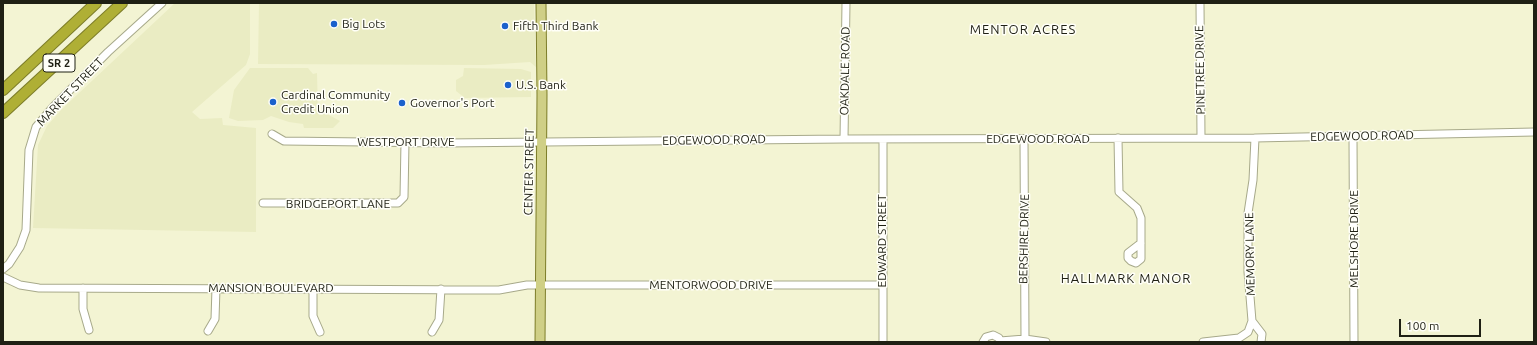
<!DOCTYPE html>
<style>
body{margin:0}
#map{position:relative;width:1537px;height:345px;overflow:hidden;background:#f3f4d3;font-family:Ubuntu,sans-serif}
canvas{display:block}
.frame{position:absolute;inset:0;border:4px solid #1f2014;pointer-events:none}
.scale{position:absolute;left:1399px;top:319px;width:82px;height:18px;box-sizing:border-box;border:2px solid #1f2014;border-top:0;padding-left:5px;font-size:12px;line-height:14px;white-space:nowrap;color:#1f2014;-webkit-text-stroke:3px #fffff8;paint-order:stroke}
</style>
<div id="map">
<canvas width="1537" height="345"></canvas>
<div class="frame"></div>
<div class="scale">100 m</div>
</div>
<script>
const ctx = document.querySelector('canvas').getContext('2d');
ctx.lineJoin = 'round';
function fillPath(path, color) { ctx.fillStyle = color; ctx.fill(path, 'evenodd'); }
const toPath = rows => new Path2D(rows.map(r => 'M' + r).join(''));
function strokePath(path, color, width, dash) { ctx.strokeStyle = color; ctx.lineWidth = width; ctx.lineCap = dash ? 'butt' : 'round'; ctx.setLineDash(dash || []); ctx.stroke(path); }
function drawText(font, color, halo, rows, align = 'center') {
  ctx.font = font + ' Ubuntu,sans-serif'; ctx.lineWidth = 3; ctx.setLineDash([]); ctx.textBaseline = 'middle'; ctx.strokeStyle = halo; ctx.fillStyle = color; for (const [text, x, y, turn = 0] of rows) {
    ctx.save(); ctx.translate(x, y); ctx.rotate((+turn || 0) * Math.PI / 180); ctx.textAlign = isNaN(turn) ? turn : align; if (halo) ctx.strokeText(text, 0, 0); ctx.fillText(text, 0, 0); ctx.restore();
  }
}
const built = toPath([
 [175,3,250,3,250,54,246,65,192,112,200,119,222,118,223,125,256,128,256,232,33,228,38,145,47,126,62,109],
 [259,3,534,3,536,67,530,62,484,65,258,64],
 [250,68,308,68,313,74,317,73,318,114,327,114,340,121,333,128,304,128,303,124,289,122,271,116,263,120,238,121,229,118,234,90],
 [464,68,521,69,531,72,531,97,465,98,456,91,456,80,463,76]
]);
const minor = toPath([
 [1200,3,1201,138],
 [272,134,284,141,445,143,844,139,1255,138,1534,132],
 [1353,137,1354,342],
 [1118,138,1119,192,1137,208,1141,218,1141,259,1136,263,1131,261,1128,258,1128,253,1141,243],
 [844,139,846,3],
 [1024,139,1025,339],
 [883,140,883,342],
 [263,203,398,203,404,197,405,142],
 [3,269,9,264,20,247,26,230,29,150,36,127,53,107,108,52,162,3],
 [3,277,20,285,39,288,499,290,527,285,882,285],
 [83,288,83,309,89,330],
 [313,288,313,316,320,332],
 [1252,321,1262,334,1261,342],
 [208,331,215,319,216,288],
 [432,332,439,320,441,289],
 [1000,341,1025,339,1046,342],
 [983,342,986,337,993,335,999,338,1000,342],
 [1203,342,1239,338,1248,332,1252,321,1248,272,1248,213,1253,180,1255,138]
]);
const major = toPath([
 [540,342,542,95,541,3]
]);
const highway = toPath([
 [3,90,96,3],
 [3,113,122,3]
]);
const markers = [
 [334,24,4,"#1b61cc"],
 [505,26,4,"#1b61cc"],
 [508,85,4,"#1b61cc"],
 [273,102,4,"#1b61cc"],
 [402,103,4,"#1b61cc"]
];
const shields = [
 [59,63,32]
];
const shieldNames = [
 ["SR 2",59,63]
];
const poiNames = [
 ["Big Lots",342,24],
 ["Fifth Third Bank",513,26],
 ["U.S. Bank",516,85],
 ["Cardinal Community",281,95],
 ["Credit Union",281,109],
 ["Governor's Port",410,103]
];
const streetNames = [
 ["PINETREE DRIVE",1200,70,-91],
 ["OAKDALE ROAD",845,71,-89],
 ["MARKET STREET",70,92,-46],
 ["EDGEWOOD ROAD",1362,136,-1],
 ["EDGEWOOD ROAD",1038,139],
 ["EDGEWOOD ROAD",714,140,-1],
 ["WESTPORT DRIVE",406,142],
 ["CENTER STREET",529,172,-89],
 ["BRIDGEPORT LANE",338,204],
 ["BERSHIRE DRIVE",1024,239,-89],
 ["MELSHORE DRIVE",1354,239,-90],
 ["EDWARD STREET",882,241,-90],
 ["MEMORY LANE",1250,254,-91],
 ["MENTORWOOD DRIVE",711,285],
 ["MANSION BOULEVARD",271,288]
];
const neighbourhoodNames = [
 ["MENTOR ACRES",1023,30],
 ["HALLMARK MANOR",1126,279]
];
fillPath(built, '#eaecc3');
strokePath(minor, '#a7a98a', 9);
strokePath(major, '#7d7d29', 11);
strokePath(highway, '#7d7d29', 12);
strokePath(minor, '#fff', 7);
strokePath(major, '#cfcf86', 9);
strokePath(highway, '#afaf35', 10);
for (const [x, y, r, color] of markers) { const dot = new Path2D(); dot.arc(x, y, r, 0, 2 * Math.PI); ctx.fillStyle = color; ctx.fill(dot); strokePath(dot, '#fffff8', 1.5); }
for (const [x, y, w] of shields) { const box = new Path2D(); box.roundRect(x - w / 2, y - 9, w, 18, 3); ctx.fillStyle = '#fffff8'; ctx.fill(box); strokePath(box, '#1f2014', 1); }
drawText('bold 11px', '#1f2014', null, shieldNames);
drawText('12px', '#1f2014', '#fffff8', poiNames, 'left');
drawText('12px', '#1f2014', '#fffff8', streetNames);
ctx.letterSpacing = '1px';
drawText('13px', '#1f2014', '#fffff8', neighbourhoodNames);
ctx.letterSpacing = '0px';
</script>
